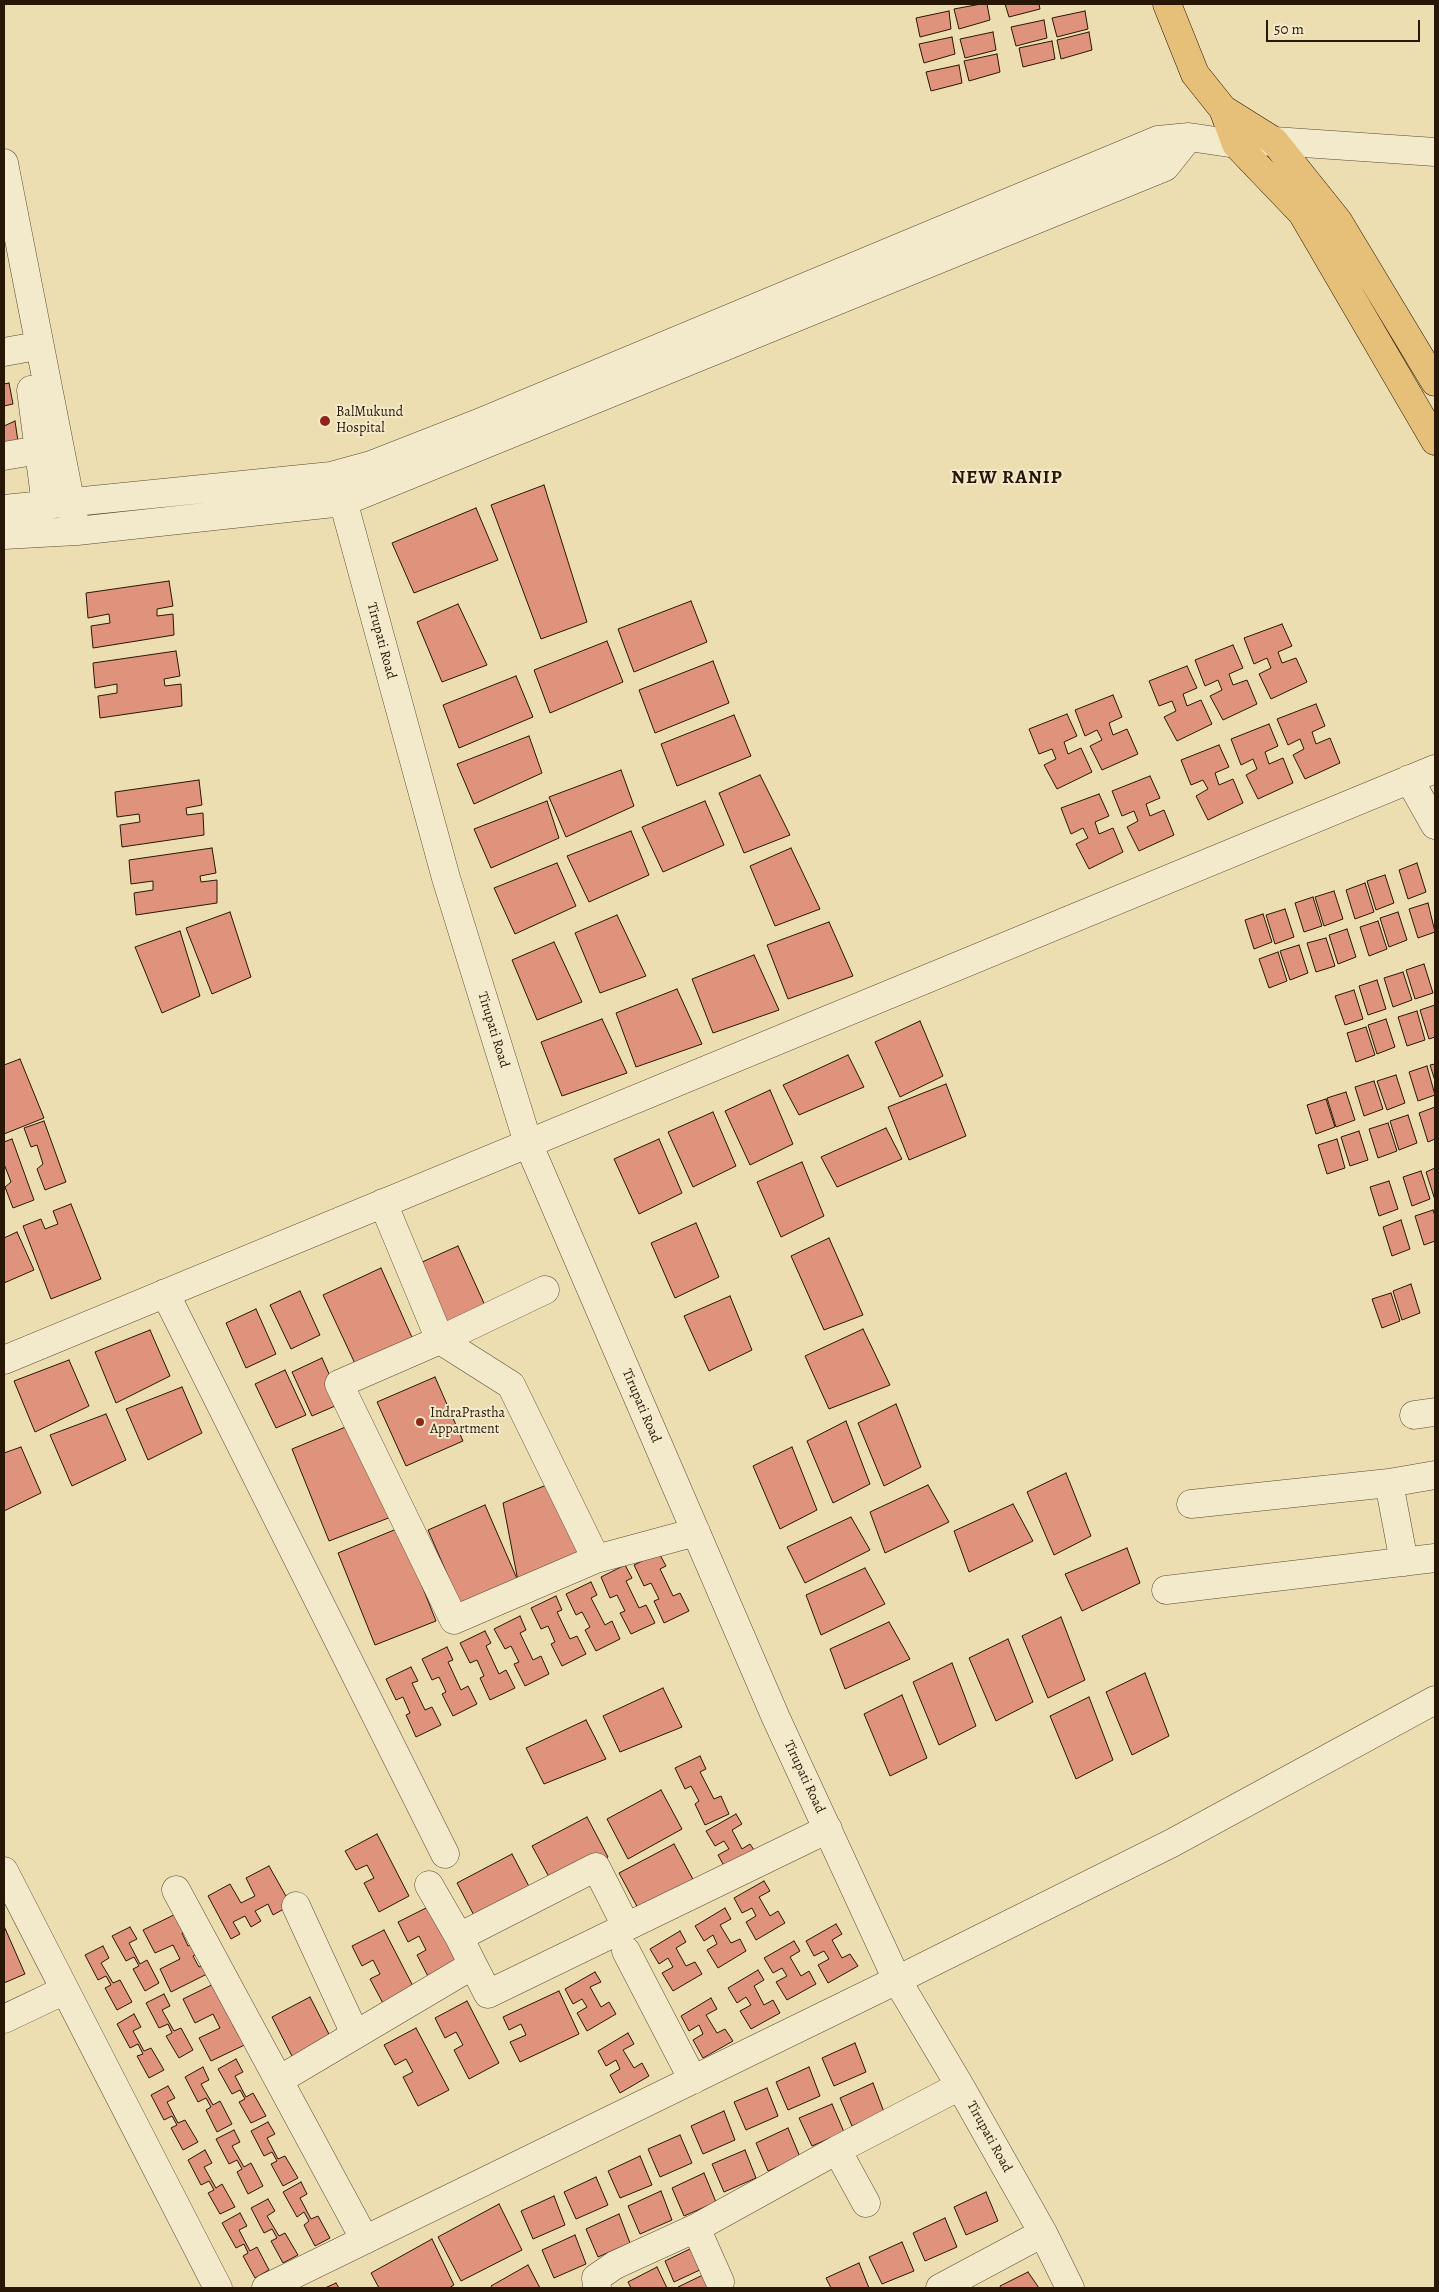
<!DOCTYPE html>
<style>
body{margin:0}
#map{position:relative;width:1439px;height:2292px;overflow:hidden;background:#eddeb1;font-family:Alegreya,serif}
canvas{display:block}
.frame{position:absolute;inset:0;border:5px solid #281705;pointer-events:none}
.scale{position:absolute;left:1266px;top:20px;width:154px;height:22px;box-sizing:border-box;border:2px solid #281705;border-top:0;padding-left:6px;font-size:15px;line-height:18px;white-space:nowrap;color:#281705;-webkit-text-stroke:4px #f3eacc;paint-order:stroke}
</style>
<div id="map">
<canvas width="1439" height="2292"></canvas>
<div class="frame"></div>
<div class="scale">50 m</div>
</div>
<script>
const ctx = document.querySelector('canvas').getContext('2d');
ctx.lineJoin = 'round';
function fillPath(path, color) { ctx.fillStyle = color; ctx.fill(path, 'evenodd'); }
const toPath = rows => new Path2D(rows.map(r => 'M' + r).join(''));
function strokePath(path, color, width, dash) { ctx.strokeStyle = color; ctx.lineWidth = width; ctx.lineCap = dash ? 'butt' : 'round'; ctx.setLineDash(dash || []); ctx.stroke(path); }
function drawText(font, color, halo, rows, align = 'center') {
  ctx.font = font + ' Alegreya,serif'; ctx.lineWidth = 4; ctx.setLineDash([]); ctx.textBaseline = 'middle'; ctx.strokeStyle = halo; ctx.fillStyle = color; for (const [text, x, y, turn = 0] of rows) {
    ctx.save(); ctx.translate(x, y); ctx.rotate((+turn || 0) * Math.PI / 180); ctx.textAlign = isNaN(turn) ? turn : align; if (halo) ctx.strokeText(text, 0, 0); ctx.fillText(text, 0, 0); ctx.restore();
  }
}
const building = toPath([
 [981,4,987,4,990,20,959,29,954,9,981,4],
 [1005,4,1039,4,1040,9,1009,17,1005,4],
 [949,11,951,29,920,37,916,18,949,11],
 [1085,11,1088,29,1057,37,1052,18,1085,11],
 [1044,20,1047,38,1016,46,1011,27,1044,20],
 [993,32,996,50,965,58,960,39,993,32],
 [1089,32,1092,50,1061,59,1057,40,1089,32],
 [952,37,955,54,924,63,919,44,952,37],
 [1052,41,1055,59,1023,67,1019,48,1052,41],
 [997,54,1000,72,969,81,964,61,997,54],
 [959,65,962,83,931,91,926,72,959,65],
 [9,383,13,404,4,406,4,384,9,383],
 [15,421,19,448,4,451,4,426,15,421],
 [544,485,587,622,541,639,491,505,544,485],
 [476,508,498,560,414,593,392,543,476,508],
 [169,581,173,606,157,609,157,616,173,614,174,635,93,648,91,626,110,623,109,614,88,618,86,593,169,581],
 [691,601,707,642,634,672,618,629,691,601],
 [458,604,487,665,442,682,417,622,458,604],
 [1282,624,1292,646,1278,652,1282,663,1296,658,1307,682,1271,699,1259,674,1271,668,1267,658,1254,664,1244,638,1282,624],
 [607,641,623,682,550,713,534,670,607,641],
 [1233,645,1243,668,1229,674,1233,685,1247,680,1257,704,1223,720,1210,696,1222,690,1218,680,1205,686,1195,660,1233,645],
 [176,651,180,676,164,679,165,686,181,684,182,706,100,718,98,696,117,693,117,684,95,688,93,663,176,651],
 [713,661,729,703,655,733,639,690,713,661],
 [1187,666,1197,688,1183,694,1187,706,1201,700,1212,724,1177,741,1164,717,1176,711,1172,701,1159,706,1149,681,1187,666],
 [516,676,533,717,459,748,443,705,516,676],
 [1113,695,1122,717,1109,723,1113,735,1127,729,1138,754,1102,770,1090,746,1102,740,1097,730,1085,736,1075,710,1113,695],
 [1316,704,1325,726,1312,732,1316,744,1330,738,1340,763,1305,779,1293,755,1304,749,1300,739,1288,745,1277,719,1316,704],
 [1067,714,1077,736,1064,742,1068,754,1081,748,1092,772,1057,789,1044,765,1056,759,1052,749,1039,754,1029,729,1067,714],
 [734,715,751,756,677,786,661,744,734,715],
 [1269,724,1278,746,1265,752,1269,764,1283,758,1293,783,1258,799,1246,775,1257,769,1253,759,1241,765,1231,739,1269,724],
 [529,736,542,773,474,804,457,764,529,736],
 [1219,745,1229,767,1215,773,1219,785,1233,779,1243,803,1208,820,1196,796,1208,789,1203,780,1191,785,1181,760,1219,745],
 [621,770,634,806,566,837,549,797,621,770],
 [760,775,790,835,744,853,719,793,760,775],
 [1150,776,1160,798,1146,804,1150,816,1164,810,1174,835,1139,851,1127,827,1138,821,1134,811,1122,816,1112,791,1150,776],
 [199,780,202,805,186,808,187,815,203,813,204,835,122,847,120,825,140,822,139,814,117,817,115,792,199,780],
 [1099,794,1109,816,1095,822,1099,834,1113,828,1123,852,1089,869,1076,844,1088,838,1083,828,1071,834,1061,808,1099,794],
 [547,801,559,838,491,868,474,829,547,801],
 [705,801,724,845,663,872,642,827,705,801],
 [631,831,649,875,589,902,567,856,631,831],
 [212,848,216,873,200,876,201,882,217,880,217,903,136,915,134,893,153,890,153,881,131,884,129,860,212,848],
 [791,848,820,909,775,926,750,866,791,848],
 [557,863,576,906,515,934,494,888,557,863],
 [1417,863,1426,892,1408,899,1399,870,1417,863],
 [1385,875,1394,903,1376,910,1367,881,1385,875],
 [1365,883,1374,912,1355,919,1346,890,1365,883],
 [1334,891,1343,919,1324,926,1315,897,1334,891],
 [1313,897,1322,926,1304,932,1295,903,1313,897],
 [1428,903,1435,932,1418,938,1409,909,1428,903],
 [1285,909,1294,937,1275,944,1266,915,1285,909],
 [230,912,251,977,212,994,186,928,230,912],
 [1398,912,1407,940,1389,947,1380,918,1398,912],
 [1263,914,1272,942,1254,949,1245,920,1263,914],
 [617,915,646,976,600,993,575,933,617,915],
 [1378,921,1387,949,1369,956,1360,927,1378,921],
 [829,922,853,976,788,999,767,945,829,922],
 [1347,929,1356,957,1338,964,1329,935,1347,929],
 [180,931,200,996,162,1013,135,947,180,931],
 [1326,938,1335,966,1316,972,1307,943,1326,938],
 [554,942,582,1002,537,1020,512,960,554,942],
 [1299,945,1308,973,1290,980,1280,951,1299,945],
 [1278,952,1287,981,1269,988,1259,959,1278,952],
 [754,955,779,1010,713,1033,692,979,754,955],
 [1424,964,1433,993,1415,999,1406,970,1424,964],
 [1403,972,1412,1000,1393,1007,1384,978,1403,972],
 [1377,980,1386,1009,1368,1015,1359,986,1377,980],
 [677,989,702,1044,636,1067,616,1013,677,989],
 [1354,990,1363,1019,1345,1025,1335,996,1354,990],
 [1435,1005,1435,1037,1429,1039,1420,1010,1435,1005],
 [1417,1011,1425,1040,1407,1046,1398,1017,1417,1011],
 [602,1019,627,1073,562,1096,541,1042,602,1019],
 [1386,1019,1395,1047,1377,1054,1368,1025,1386,1019],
 [920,1021,943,1076,900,1097,875,1042,920,1021],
 [1366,1027,1375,1055,1356,1062,1347,1033,1366,1027],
 [848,1055,864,1087,799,1115,783,1085,848,1055],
 [20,1059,44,1118,4,1134,4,1065,20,1059],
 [1435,1064,1435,1081,1430,1065,1435,1064],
 [1427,1066,1435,1095,1418,1101,1409,1072,1427,1066],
 [1396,1075,1405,1103,1387,1110,1377,1081,1396,1075],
 [1374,1081,1383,1109,1364,1116,1355,1087,1374,1081],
 [946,1084,966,1136,909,1160,888,1107,946,1084],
 [770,1090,793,1144,750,1165,725,1111,770,1090],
 [1346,1092,1355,1120,1336,1127,1327,1098,1346,1092],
 [1326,1099,1335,1127,1316,1134,1307,1105,1326,1099],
 [1435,1107,1435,1139,1428,1142,1419,1113,1435,1107],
 [713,1112,736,1166,693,1187,668,1132,713,1112],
 [1408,1115,1417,1143,1399,1150,1390,1121,1408,1115],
 [44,1121,66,1182,45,1190,37,1169,43,1164,37,1145,31,1147,24,1128,44,1121],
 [1388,1123,1397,1151,1378,1158,1369,1129,1388,1123],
 [886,1128,902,1159,837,1187,821,1157,886,1128],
 [1359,1131,1368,1160,1350,1166,1341,1137,1359,1131],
 [12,1139,34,1200,13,1208,5,1187,11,1182,4,1164,4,1142,12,1139],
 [659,1139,682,1193,639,1214,614,1159,659,1139],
 [1337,1139,1345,1168,1327,1174,1318,1145,1337,1139],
 [802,1162,824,1216,781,1237,757,1182,802,1162],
 [1435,1168,1435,1200,1426,1172,1435,1168],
 [1421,1171,1430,1199,1412,1206,1403,1177,1421,1171],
 [1389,1181,1398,1209,1379,1216,1370,1187,1389,1181],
 [71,1204,101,1279,51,1299,23,1226,41,1219,45,1229,58,1224,53,1211,71,1204],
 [1433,1210,1435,1216,1435,1241,1424,1245,1415,1216,1433,1210],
 [1401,1220,1410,1249,1392,1256,1383,1227,1401,1220],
 [696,1223,719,1277,675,1298,651,1243,696,1223],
 [17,1232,34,1270,4,1283,4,1238,17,1232],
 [829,1238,863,1315,824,1330,791,1256,829,1238],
 [458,1246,488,1312,449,1329,420,1263,458,1246],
 [381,1268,415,1344,358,1370,323,1295,381,1268],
 [1411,1284,1420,1313,1402,1320,1393,1291,1411,1284],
 [300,1291,320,1335,291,1349,270,1305,300,1291],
 [1391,1293,1400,1321,1382,1328,1372,1299,1391,1293],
 [730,1296,752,1350,709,1371,684,1316,730,1296],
 [256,1309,276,1354,246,1368,226,1323,256,1309],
 [863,1329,890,1385,829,1409,805,1356,863,1329],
 [150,1330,170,1376,116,1403,95,1352,150,1330],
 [322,1358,342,1403,312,1416,292,1372,322,1358],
 [69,1360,89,1406,35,1432,14,1381,69,1360],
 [285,1370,306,1415,276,1428,255,1384,285,1370],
 [435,1377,463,1441,406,1466,377,1402,435,1377],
 [182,1387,202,1433,148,1460,126,1409,182,1387],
 [896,1404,921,1467,884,1486,858,1423,896,1404],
 [106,1414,126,1460,72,1486,50,1435,106,1414],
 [846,1421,870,1484,833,1503,807,1441,846,1421],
 [353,1424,391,1517,329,1541,292,1449,353,1424],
 [21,1447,41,1493,4,1511,4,1453,21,1447],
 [792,1447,817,1510,780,1529,753,1466,792,1447],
 [1066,1473,1091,1536,1054,1555,1027,1492,1066,1473],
 [556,1481,586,1554,518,1581,503,1503,556,1481],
 [928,1485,949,1522,885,1553,870,1512,928,1485],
 [1013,1504,1033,1541,969,1572,954,1531,1013,1504],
 [485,1505,518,1581,461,1606,428,1530,485,1505],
 [851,1517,870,1550,805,1583,787,1547,851,1517],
 [399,1528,436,1621,375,1645,338,1553,399,1528],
 [1127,1548,1140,1583,1082,1611,1065,1574,1127,1548],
 [659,1553,666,1566,660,1569,673,1596,680,1593,689,1611,664,1623,654,1601,659,1599,651,1583,644,1586,634,1565,659,1553],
 [625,1565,632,1578,626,1581,639,1608,646,1605,655,1623,631,1634,620,1613,625,1611,617,1595,610,1598,601,1577,625,1565],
 [865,1568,885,1604,821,1635,806,1595,865,1568],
 [591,1582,597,1595,591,1598,605,1625,612,1621,620,1639,596,1651,585,1630,590,1627,582,1612,576,1615,566,1594,591,1582],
 [556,1596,562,1610,557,1612,570,1639,577,1636,586,1654,562,1666,551,1644,555,1642,548,1626,541,1629,531,1608,556,1596],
 [520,1616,526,1630,520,1633,533,1660,541,1656,549,1674,525,1686,514,1664,519,1662,511,1646,505,1649,494,1629,520,1616],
 [1061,1617,1085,1680,1048,1698,1022,1636,1061,1617],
 [889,1622,910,1659,845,1689,830,1649,889,1622],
 [485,1631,491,1643,486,1646,499,1674,506,1670,515,1688,490,1700,480,1678,484,1676,477,1660,470,1663,460,1643,485,1631],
 [1008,1639,1033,1702,996,1721,969,1658,1008,1639],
 [447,1647,453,1660,448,1662,461,1690,468,1686,477,1704,453,1716,442,1694,446,1692,439,1677,432,1680,422,1659,447,1647],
 [952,1663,976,1726,939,1745,913,1682,952,1663],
 [411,1667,418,1681,412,1683,425,1710,432,1707,441,1725,416,1737,406,1715,410,1713,403,1697,396,1700,386,1679,411,1667],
 [1145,1673,1169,1736,1132,1755,1106,1692,1145,1673],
 [663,1688,682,1727,620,1752,603,1716,663,1688],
 [902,1695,927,1758,890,1776,864,1714,902,1695],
 [1089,1697,1113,1760,1076,1779,1050,1716,1089,1697],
 [586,1720,606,1759,544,1784,526,1748,586,1720],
 [700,1756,706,1769,700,1772,714,1799,721,1796,729,1814,705,1825,695,1804,699,1801,691,1786,685,1789,675,1768,700,1756],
 [661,1790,682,1829,628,1859,607,1819,661,1790],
 [736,1814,742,1824,732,1830,742,1849,750,1844,758,1856,728,1873,718,1855,729,1849,724,1841,715,1846,706,1831,736,1814],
 [587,1817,608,1857,554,1886,532,1846,587,1817],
 [377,1834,409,1896,379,1912,364,1883,374,1878,367,1865,356,1870,345,1851,377,1834],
 [674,1844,695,1883,640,1912,619,1873,674,1844],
 [512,1854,533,1894,478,1923,457,1883,512,1854],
 [269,1866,291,1905,273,1915,268,1904,255,1911,261,1921,251,1927,245,1916,233,1922,240,1934,231,1939,208,1896,230,1884,241,1903,255,1896,246,1878,269,1866],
 [764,1881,770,1891,759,1897,770,1916,778,1911,785,1923,756,1940,746,1922,756,1916,752,1908,742,1913,734,1898,764,1881],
 [430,1906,462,1968,432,1984,417,1955,426,1950,419,1936,408,1942,398,1922,430,1906],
 [725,1908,731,1919,720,1925,731,1943,740,1939,746,1951,718,1968,707,1950,717,1944,713,1935,704,1941,695,1926,725,1908],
 [184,1910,193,1927,182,1933,188,1946,199,1940,204,1950,193,1956,199,1967,211,1961,215,1970,171,1992,160,1969,180,1959,173,1945,155,1953,143,1930,184,1910],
 [836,1924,842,1934,832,1940,842,1958,850,1954,858,1966,828,1983,818,1965,829,1959,824,1951,814,1956,806,1941,836,1924],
 [4,1926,25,1974,4,1983,4,1926],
 [130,1927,137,1939,129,1943,140,1964,147,1960,159,1983,145,1991,133,1969,139,1966,134,1957,126,1961,112,1936,130,1927],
 [384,1930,416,1992,385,2007,370,1979,380,1974,373,1960,362,1966,352,1946,384,1930],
 [680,1931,686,1942,676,1948,686,1966,695,1962,702,1974,673,1991,662,1973,673,1967,668,1958,659,1964,650,1949,680,1931],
 [794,1941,800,1951,790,1957,801,1976,809,1971,816,1984,787,2000,776,1982,787,1976,782,1968,773,1973,764,1958,794,1941],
 [103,1946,109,1958,101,1963,113,1983,120,1980,132,2002,117,2010,105,1988,111,1985,106,1976,98,1980,85,1955,103,1946],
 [758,1970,764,1980,754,1986,764,2005,773,2000,780,2013,751,2029,740,2011,751,2005,746,1997,737,2003,728,1988,758,1970],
 [595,1972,601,1982,590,1987,601,2007,609,2002,616,2014,587,2031,577,2013,587,2007,582,1999,573,2004,565,1989,595,1972],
 [224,1979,221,2002,228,2015,239,2010,244,2019,233,2025,239,2036,251,2030,255,2040,211,2061,199,2038,220,2028,213,2014,195,2023,183,1999,224,1979],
 [559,1991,579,2034,520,2062,510,2042,526,2035,521,2024,509,2030,503,2017,559,1991],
 [164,1994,170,2006,162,2010,174,2031,181,2028,193,2050,179,2058,166,2036,172,2033,168,2024,159,2028,146,2003,164,1994],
 [310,1997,333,2042,295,2062,272,2017,310,1997],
 [711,1998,717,2009,706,2015,717,2033,725,2029,733,2041,703,2058,693,2040,703,2034,699,2025,689,2031,681,2016,711,1998],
 [467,2001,499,2063,469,2079,454,2050,463,2045,456,2032,445,2038,435,2018,467,2001],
 [134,2014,141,2027,133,2031,144,2051,151,2048,164,2070,149,2078,137,2056,143,2054,138,2044,130,2048,117,2024,134,2014],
 [416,2028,449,2090,418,2106,403,2077,413,2072,406,2059,395,2065,384,2045,416,2028],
 [628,2033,634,2044,623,2050,634,2068,642,2063,649,2076,620,2093,610,2075,620,2069,616,2060,606,2066,598,2051,628,2033],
 [855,2043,866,2072,834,2086,822,2058,855,2043],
 [236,2059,243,2072,235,2076,246,2097,253,2093,266,2116,251,2123,239,2102,245,2099,240,2090,232,2094,218,2069,236,2059],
 [203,2067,209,2080,201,2084,213,2105,220,2101,232,2124,217,2132,206,2110,211,2107,206,2098,198,2102,185,2077,203,2067],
 [809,2067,820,2096,788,2110,776,2082,809,2067],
 [873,2083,884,2112,852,2126,840,2098,873,2083],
 [168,2086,175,2098,167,2102,178,2123,185,2120,198,2142,183,2150,171,2128,177,2125,172,2116,164,2120,151,2095,168,2086],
 [767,2088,778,2116,746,2130,734,2102,767,2088],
 [832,2104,844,2132,812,2146,799,2118,832,2104],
 [724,2111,735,2140,703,2154,691,2126,724,2111],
 [268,2122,275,2134,267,2138,278,2159,285,2156,298,2178,283,2186,271,2164,277,2161,272,2152,264,2156,251,2131,268,2122],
 [788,2128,800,2157,768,2171,756,2143,788,2128],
 [234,2130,240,2142,232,2146,244,2167,251,2163,263,2186,248,2194,237,2172,242,2169,237,2160,229,2164,216,2139,234,2130],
 [680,2135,692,2163,660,2177,648,2149,680,2135],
 [205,2150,212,2163,204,2167,216,2188,222,2184,235,2207,220,2214,208,2193,214,2190,209,2181,201,2185,188,2160,205,2150],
 [745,2150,756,2178,724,2192,712,2164,745,2150],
 [640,2156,652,2185,620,2198,608,2171,640,2156],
 [704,2173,716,2202,684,2216,672,2188,704,2173],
 [596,2177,608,2205,576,2219,564,2192,596,2177],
 [301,2182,307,2194,300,2198,311,2219,318,2216,330,2238,315,2246,304,2225,309,2221,304,2212,297,2217,283,2192,301,2182],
 [661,2191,672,2220,640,2234,628,2206,661,2191],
 [986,2192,998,2221,966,2235,954,2207,986,2192],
 [554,2196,565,2225,533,2239,521,2211,554,2196],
 [268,2199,275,2211,267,2216,279,2236,285,2233,298,2255,283,2263,271,2241,277,2238,272,2229,264,2233,251,2208,268,2199],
 [499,2204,522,2250,461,2281,438,2237,499,2204],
 [240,2213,247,2226,239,2230,250,2251,257,2247,269,2270,255,2278,243,2256,248,2253,244,2244,236,2248,222,2223,240,2213],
 [619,2214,630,2243,598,2257,586,2229,619,2214],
 [945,2218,957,2247,925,2261,913,2233,945,2218],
 [575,2235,586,2264,554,2278,542,2250,575,2235],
 [432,2239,454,2285,449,2288,379,2288,371,2273,432,2239],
 [902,2242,914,2271,882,2284,869,2257,902,2242],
 [694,2247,704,2268,674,2282,665,2261,694,2247],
 [859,2263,869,2288,831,2288,826,2278,859,2263],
 [528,2265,540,2288,492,2288,491,2286,528,2265],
 [657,2267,667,2288,631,2288,628,2282,657,2267],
 [1028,2272,1039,2288,1001,2288,1000,2286,1028,2272],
 [707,2273,714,2288,678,2288,678,2287,707,2273],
 [336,2283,339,2288,325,2288,336,2283]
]);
const minor = toPath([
 [4,163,74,520],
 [4,352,26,348],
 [31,390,46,505],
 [4,456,39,450],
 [336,475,446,878,528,1143,776,1718,897,1980,960,2086,1043,2233,1070,2288],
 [4,509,331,476,371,465,481,422,1158,140,1189,137,1236,144,1274,141,1435,152],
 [4,535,77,531,343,502,1165,167,1189,137],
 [1409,779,1435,825],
 [383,1203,440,1340,339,1384,454,1620,596,1559,511,1385,440,1340],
 [165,1293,445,1854],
 [440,1340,545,1290],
 [4,1360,1435,769],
 [1414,1415,1435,1412],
 [1191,1504,1389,1483],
 [596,1559,696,1532],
 [1404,1562,1389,1483,1435,1475],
 [1166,1590,1435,1558],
 [4,1871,218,2288],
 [429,1885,459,1937],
 [176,1890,365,2240],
 [296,1906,355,2034],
 [626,1951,693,2080],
 [473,1965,488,1994,828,1829],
 [4,2019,65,1990],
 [279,2080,473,1965,459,1937,596,1867,626,1926],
 [837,2150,866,2203],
 [696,2228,720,2282],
 [266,2288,897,1980,1172,1843,1435,1700],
 [597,2288,596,2278,615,2265,696,2228,837,2150,960,2086],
 [940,2288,1043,2233]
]);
const major = toPath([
 [1167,4,1195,74,1223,109],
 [1435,382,1338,221,1274,141,1223,109,1236,144,1302,213,1435,441]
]);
const markers = [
 [325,421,6,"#8f2418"],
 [420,1422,5,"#8f2418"]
];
const poiNames = [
 ["BalMukund",336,413],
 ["Hospital",336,429],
 ["IndraPrastha",430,1414],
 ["Appartment",430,1430]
];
const streetNames = [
 ["Tirupati Road",381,641,75],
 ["Tirupati Road",493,1030,73],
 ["Tirupati Road",641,1406,67],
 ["Tirupati Road",804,1777,65],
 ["Tirupati Road",989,2137,61]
];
const districtNames = [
 ["NEW RANIP",1007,478]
];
fillPath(building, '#df927c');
strokePath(building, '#281705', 1);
strokePath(minor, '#594930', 29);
strokePath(major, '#281705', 29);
strokePath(minor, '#f3eacc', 28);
strokePath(major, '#e6bf78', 28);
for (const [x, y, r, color] of markers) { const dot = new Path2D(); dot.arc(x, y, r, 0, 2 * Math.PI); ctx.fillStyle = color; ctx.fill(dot); strokePath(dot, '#f3eacc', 2); }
drawText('14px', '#281705', '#f3eacc', poiNames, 'left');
drawText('14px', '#281705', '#f3eacc', streetNames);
ctx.letterSpacing = '1px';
drawText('bold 19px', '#281705', '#f3eacc', districtNames);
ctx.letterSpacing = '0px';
</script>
